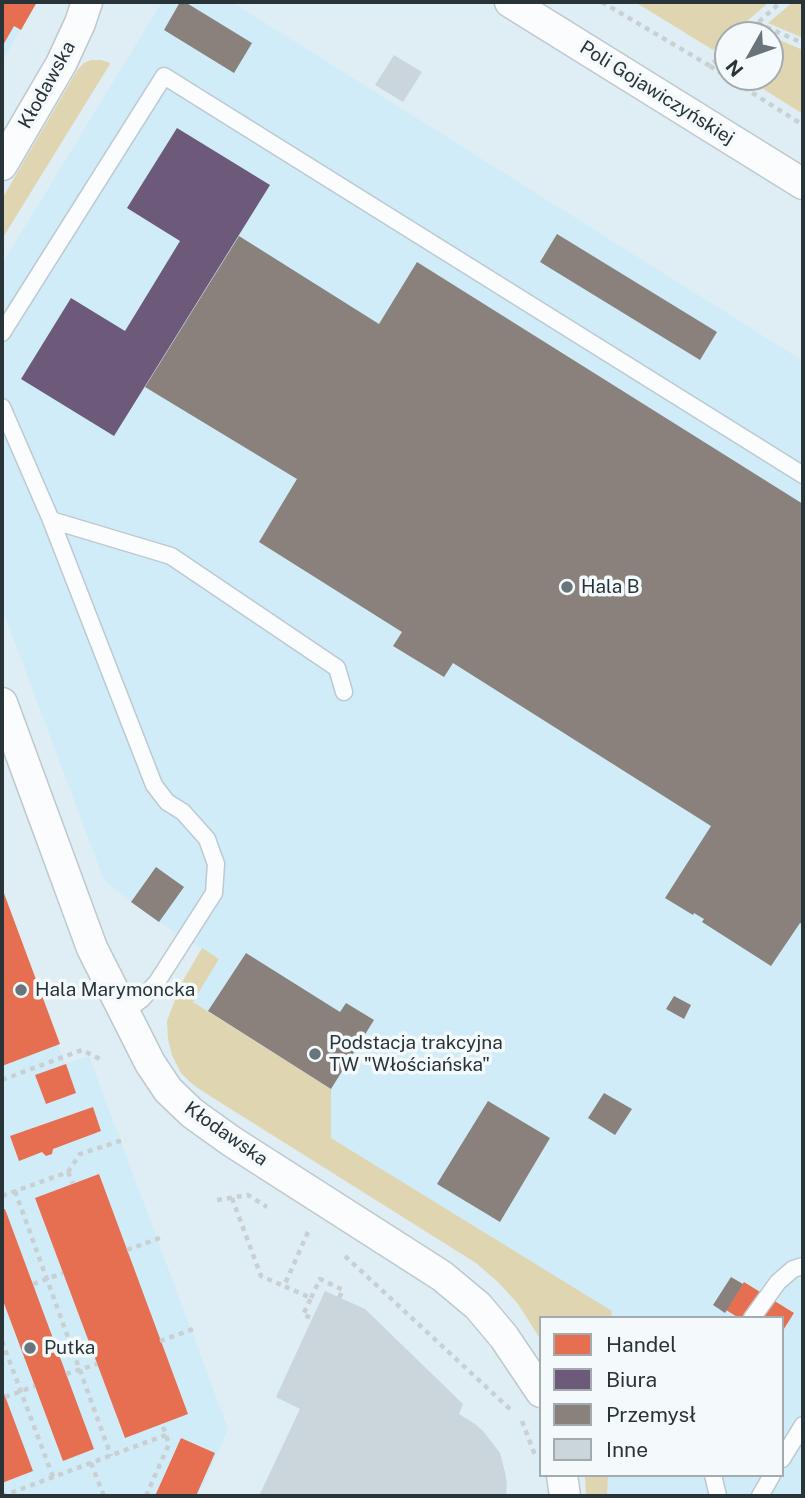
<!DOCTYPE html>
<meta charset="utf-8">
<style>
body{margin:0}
#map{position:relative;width:805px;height:1498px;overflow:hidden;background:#deeef4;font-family:"Public Sans",sans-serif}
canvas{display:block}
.frame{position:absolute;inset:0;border:4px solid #293439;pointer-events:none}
.legend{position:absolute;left:539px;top:1316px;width:245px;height:161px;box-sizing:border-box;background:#f4fafc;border:2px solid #a3abae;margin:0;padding:9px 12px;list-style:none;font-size:21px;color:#293439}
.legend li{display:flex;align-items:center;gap:14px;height:35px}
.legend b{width:35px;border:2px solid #a3abae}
.north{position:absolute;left:714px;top:21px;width:70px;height:70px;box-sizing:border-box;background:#f4fafc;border:2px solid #a3abae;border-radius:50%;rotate:230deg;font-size:19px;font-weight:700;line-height:28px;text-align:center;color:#293439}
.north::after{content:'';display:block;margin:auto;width:24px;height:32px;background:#68757a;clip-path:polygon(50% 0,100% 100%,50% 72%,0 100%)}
</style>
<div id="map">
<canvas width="805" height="1498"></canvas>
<div class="frame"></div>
<ul class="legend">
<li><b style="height:19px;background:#e76f51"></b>Handel</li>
<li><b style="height:19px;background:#6d597a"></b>Biura</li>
<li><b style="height:19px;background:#8a817c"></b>Przemysł</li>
<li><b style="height:19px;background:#cad6db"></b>Inne</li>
</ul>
<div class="north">N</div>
</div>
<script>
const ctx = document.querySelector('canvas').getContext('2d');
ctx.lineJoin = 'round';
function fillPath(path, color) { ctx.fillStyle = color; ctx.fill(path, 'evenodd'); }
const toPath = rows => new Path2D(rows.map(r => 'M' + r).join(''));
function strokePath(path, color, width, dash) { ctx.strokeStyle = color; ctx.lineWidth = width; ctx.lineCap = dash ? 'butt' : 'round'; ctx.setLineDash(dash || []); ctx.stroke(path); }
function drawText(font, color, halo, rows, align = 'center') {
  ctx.font = font + ' "Public Sans",sans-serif'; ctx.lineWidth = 7; ctx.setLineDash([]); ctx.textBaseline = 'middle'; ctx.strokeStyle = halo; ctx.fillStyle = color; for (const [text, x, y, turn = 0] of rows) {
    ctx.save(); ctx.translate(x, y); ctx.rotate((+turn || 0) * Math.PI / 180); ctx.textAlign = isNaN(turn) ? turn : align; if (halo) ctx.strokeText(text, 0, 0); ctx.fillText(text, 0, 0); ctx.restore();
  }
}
const built = toPath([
 [2,2,37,2,2,62],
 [162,2,232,2,803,361,803,1496,607,1496,608,1475,782,1475,782,1318,611,1318,611,1311,331,1138,331,1089,193,1002,219,959,159,922,131,902,104,880,2,608,2,264],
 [2,887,65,1064,89,1056,228,1429,198,1496,2,1496]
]);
const green = toPath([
 [635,2,769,2,731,35,728,35,728,37,713,50],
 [793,2,803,2,803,38,768,23],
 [770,36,803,50,803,114,744,77,770,77],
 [91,60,101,60,110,63,110,64,2,239,2,199,78,69,84,63],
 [202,948,219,959,193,1002,331,1089,331,1138,612,1311,611,1318,541,1318,541,1340,518,1304,498,1282,476,1263,199,1089,190,1082,181,1073,172,1055,168,1039,167,1021,181,984],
 [585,1475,608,1475,607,1496,586,1496]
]);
const shops = toPath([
 [2,2,37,2,21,30,14,26,2,47],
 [2,888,60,1044,2,1066],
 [66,1064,76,1093,46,1104,35,1075],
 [93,1107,101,1131,53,1149,52,1154,46,1156,42,1152,19,1161,10,1136],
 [99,1174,188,1414,125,1438,35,1198],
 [5,1209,94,1449,63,1461,2,1298,2,1210],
 [744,1282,794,1313,782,1332,782,1318,739,1318,726,1310],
 [2,1388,33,1471,2,1483],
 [181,1438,215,1453,196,1496,155,1496]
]);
const offices = toPath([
 [177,128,270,185,114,436,21,379,71,298,125,331,180,241,127,208]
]);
const industry = toPath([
 [180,2,185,2,252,43,234,73,164,30],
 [557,234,717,332,700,360,540,262],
 [239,236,379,324,417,262,803,504,803,925,800,923,771,966,702,922,704,919,694,913,693,915,665,898,711,826,453,663,444,677,393,646,402,632,259,542,297,479,145,387],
 [156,867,184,887,159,922,131,902],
 [246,953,340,1012,346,1003,374,1020,331,1089,208,1011],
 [674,996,691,1005,684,1019,666,1009],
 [604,1093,632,1109,615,1135,588,1118],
 [488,1101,550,1138,500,1222,437,1184],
 [731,1277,743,1284,725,1313,713,1305]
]);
const building = toPath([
 [394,55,422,72,403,102,375,85],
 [325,1291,365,1309,463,1404,459,1414,475,1424,483,1431,500,1453,505,1472,507,1484,506,1496,259,1496,300,1409,276,1397]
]);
const path = toPath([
 [602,2,710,66,728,49],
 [757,23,803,43],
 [744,35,781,2],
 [710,66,803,125],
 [2,1080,82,1050,102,1060],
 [68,1172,73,1183],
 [15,1191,111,1456],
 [2,1196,68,1172,80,1154,126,1139],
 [232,1198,261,1276,284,1286],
 [217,1200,248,1195,267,1207],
 [308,1232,284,1286,311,1298,303,1315,312,1318],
 [127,1250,162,1237],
 [345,1256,511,1410],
 [33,1284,63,1273],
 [311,1298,320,1279,343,1290,339,1298],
 [2,1341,53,1477],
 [160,1341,196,1328],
 [66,1374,97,1364],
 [5,1397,35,1386],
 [522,1421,536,1458],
 [91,1463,104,1496],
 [2,1496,166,1435],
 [146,1496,169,1444,162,1424]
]);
const service = toPath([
 [2,333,164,76,803,475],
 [2,407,51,520,154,785,167,802,183,812,207,839,216,864,214,893,157,982,142,999,124,1012],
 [51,520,171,556,337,668,344,692],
 [752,1318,778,1282,793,1269,803,1266],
 [782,1459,803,1425],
 [713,1475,718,1496],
 [760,1496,772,1475]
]);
const minor = toPath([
 [510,2,803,184],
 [2,165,61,64,80,23,87,2],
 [2,703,92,948,150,1063,168,1090,192,1113,231,1141,442,1276,478,1306,504,1337,541,1392],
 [562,1475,565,1496]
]);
const markers = [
 [567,587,7,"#68757a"],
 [21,990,7,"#68757a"],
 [315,1054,7,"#68757a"],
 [30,1348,7,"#68757a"]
];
const streetNames = [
 ["Kłodawska",47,85,-61],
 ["Poli Gojawiczyńskiej",657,93,32],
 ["Kłodawska",226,1134,35]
];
const poiNames = [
 ["Hala B",581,587],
 ["Hala Marymoncka",35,990],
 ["Podstacja trakcyjna",329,1043],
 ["TW \"Włościańska\"",329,1065],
 ["Putka",44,1348]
];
fillPath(built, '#d0ecf8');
fillPath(green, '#e0d5b1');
fillPath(shops, '#e76f51');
fillPath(offices, '#6d597a');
fillPath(industry, '#8a817c');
fillPath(building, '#cad6db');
strokePath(service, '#bdc9cf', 19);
strokePath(minor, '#bdc9cf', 33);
strokePath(path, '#cacfd1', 4.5, [5, 5]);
strokePath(service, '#fafcfd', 16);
strokePath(minor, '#fafcfd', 30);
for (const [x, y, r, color] of markers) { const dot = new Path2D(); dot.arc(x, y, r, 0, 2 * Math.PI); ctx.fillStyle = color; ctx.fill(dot); strokePath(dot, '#f4fafc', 2.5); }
drawText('19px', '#293439', '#f4fafc', streetNames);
drawText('19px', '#293439', '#f4fafc', poiNames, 'left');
</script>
